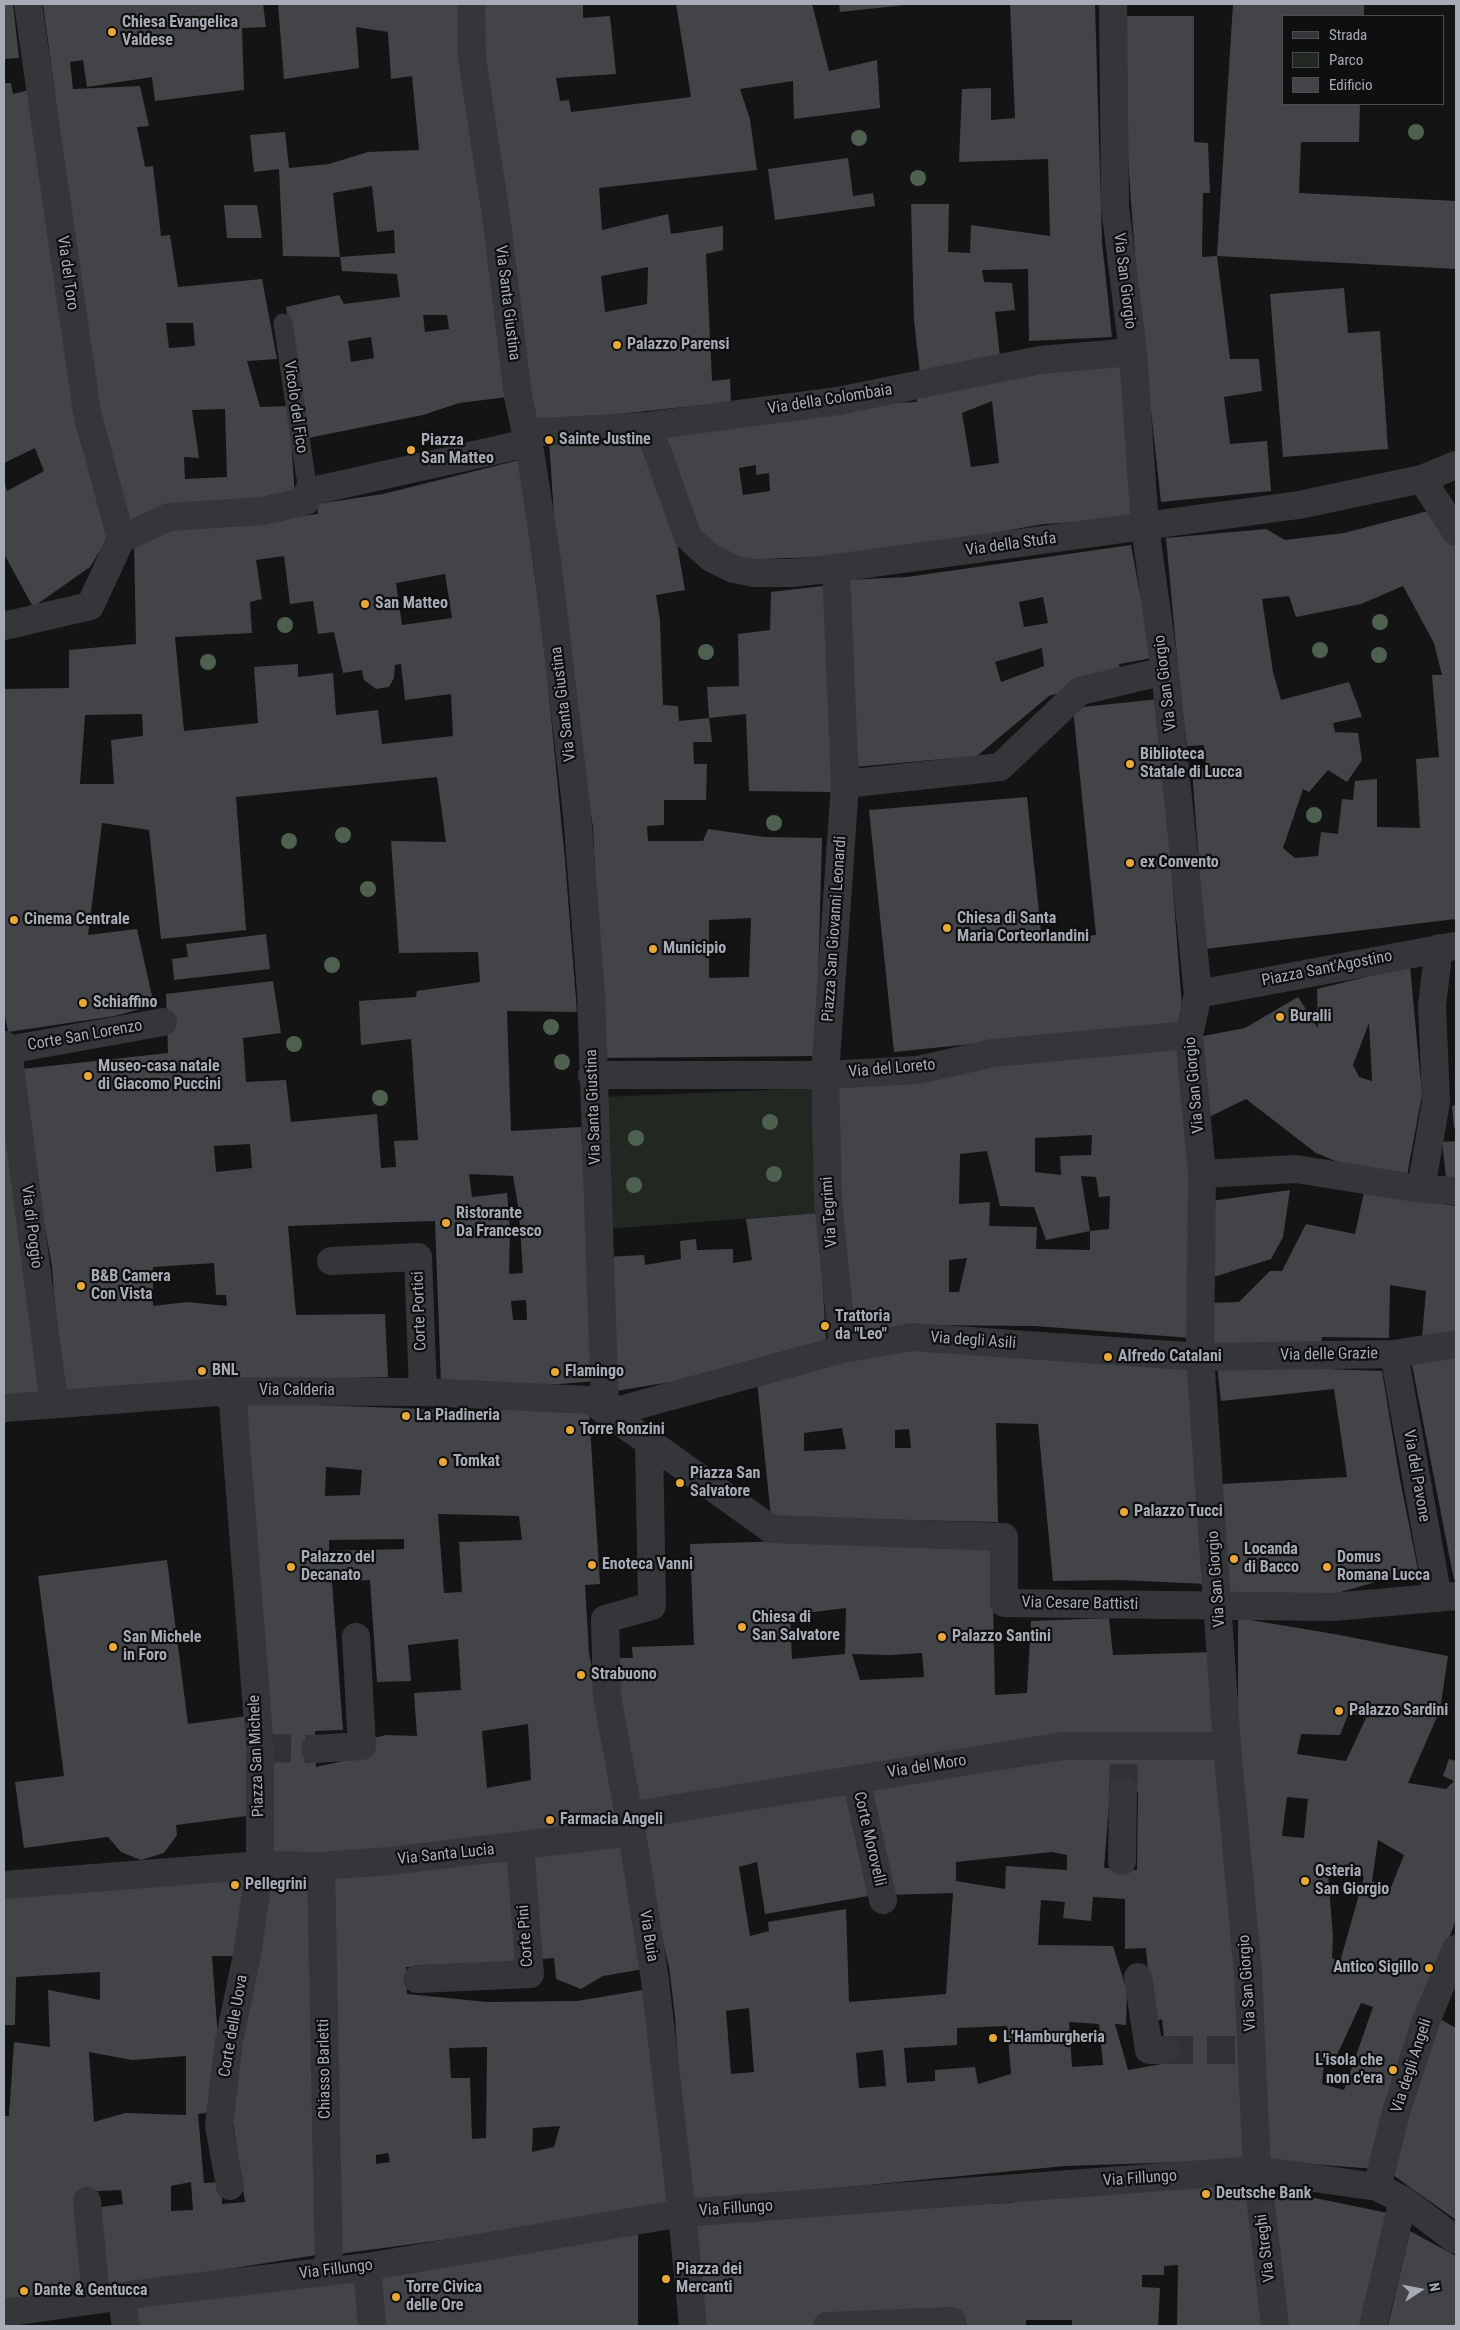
<!DOCTYPE html>
<meta charset="utf-8">
<style>
body{margin:0}
#map{position:relative;width:1460px;height:2330px;overflow:hidden;background:#141415;font-family:"Roboto Condensed",sans-serif}
canvas{display:block}
.frame{position:absolute;inset:0;border:5px solid #a6abb5;pointer-events:none}
.legend{position:absolute;left:1282px;top:15px;width:162px;height:90px;box-sizing:border-box;background:#0f0f10;border:1px solid #4b4d52;margin:0;padding:6px 9px;list-style:none;font-size:15px;color:#a6abb5}
.legend li{display:flex;align-items:center;gap:10px;height:25px}
.legend b{width:25px;border:1px solid #4b4d52}
.north{position:absolute;left:1395px;top:2265px;width:50px;height:50px;-webkit-text-stroke:4px #0f0f10;paint-order:stroke;rotate:79deg;font-size:14px;font-weight:700;line-height:20px;text-align:center;color:#a6abb5}
.north::after{content:'';display:block;margin:auto;width:18px;height:22px;background:#a6abb5;clip-path:polygon(50% 0,100% 100%,50% 72%,0 100%)}
</style>
<div id="map">
<canvas width="1460" height="2330"></canvas>
<div class="frame"></div>
<ul class="legend">
<li><b style="height:6px;background:#35363a"></b>Strada</li>
<li><b style="height:14px;background:#202821"></b>Parco</li>
<li><b style="height:14px;background:#434448"></b>Edificio</li>
</ul>
<div class="north">N</div>
</div>
<script>
const ctx = document.querySelector('canvas').getContext('2d');
ctx.lineJoin = 'round';
function fillPath(path, color) { ctx.fillStyle = color; ctx.fill(path, 'evenodd'); }
const toPath = rows => new Path2D(rows.map(r => 'M' + r).join(''));
function strokePath(path, color, width, dash) { ctx.strokeStyle = color; ctx.lineWidth = width; ctx.lineCap = dash ? 'butt' : 'round'; ctx.setLineDash(dash || []); ctx.stroke(path); }
function drawText(font, color, halo, rows, align = 'center') {
  ctx.font = font + ' "Roboto Condensed",sans-serif'; ctx.lineWidth = 4.5; ctx.setLineDash([]); ctx.textBaseline = 'middle'; ctx.strokeStyle = halo; ctx.fillStyle = color; for (const [text, x, y, turn = 0] of rows) {
    ctx.save(); ctx.translate(x, y); ctx.rotate((+turn || 0) * Math.PI / 180); ctx.textAlign = isNaN(turn) ? turn : align; if (halo) ctx.strokeText(text, 0, 0); ctx.fillText(text, 0, 0); ctx.restore();
  }
}
const green = toPath([
 [811,1088,818,1213,608,1229,603,1097]
]);
const building = toPath([
 [4,4,13,4,19,58,4,59],
 [43,4,263,4,266,27,242,28,244,90,155,101,152,77,87,87,83,60,70,62,73,89,140,86,149,126,137,127,145,167,153,166,161,236,170,235,178,287,262,279,277,359,247,361,260,407,289,406,295,498,125,523,98,426,49,95,55,94],
 [166,323,193,323,195,346,169,348],
 [225,409,227,477,185,479,184,457,199,458,192,410],
 [278,4,463,4,470,89,508,397,459,403,423,415,308,438,286,307,339,295,344,304,400,297,397,274,342,271,340,257,395,253,394,230,377,232,372,186,333,193,340,257,283,256,279,169,254,172,250,135,285,132,289,168,329,164,368,152,419,150,412,76,391,79,388,32,356,27,359,68,284,79],
 [423,315,447,315,449,329,425,332],
 [371,337,374,358,351,362,348,341],
 [481,4,583,4,583,18,610,16,616,74,556,78,560,101,569,100,571,112,691,97,676,4,812,4,829,71,877,60,880,108,794,119,793,81,740,89,750,119,757,170,599,188,602,230,668,214,671,234,723,226,723,250,706,254,712,381,730,379,731,402,534,423,479,36],
 [648,267,647,304,605,312,601,276],
 [839,4,905,4,905,5,840,12],
 [1010,4,1095,4,1102,242,1112,337,1029,341,1028,269,982,270,984,282,1012,283,1015,310,995,312,1001,366,920,374,914,320,911,204,949,204,948,252,970,253,971,225,1050,236,1048,159,959,162,962,89,991,88,991,120,1015,118],
 [1233,4,1364,4,1364,16,1284,16,1284,104,1360,104,1359,142,1301,142,1299,193,1456,201,1456,269,1217,256,1230,359,1259,359,1262,391,1224,397,1230,444,1267,441,1271,491,1161,502,1146,366,1142,346,1131,202,1125,107,1124,16,1194,16,1194,142,1208,143,1210,193,1203,193,1202,257,1217,256],
 [4,83,11,83,13,94,29,90,68,358,76,426,109,536,90,567,33,607,4,554,4,480,7,491,44,471,35,448,4,463],
 [848,158,853,196,873,193,875,206,775,220,768,169],
 [224,205,257,205,262,238,227,238],
 [1344,288,1348,333,1380,331,1388,449,1283,457,1270,294],
 [1124,361,1133,519,1044,524,936,543,847,556,733,560,702,538,659,428,862,404,917,402,915,390],
 [992,401,999,463,971,467,962,413],
 [756,465,756,475,769,473,770,491,743,495,739,468],
 [549,440,651,441,674,527,685,590,656,595,660,620,663,705,678,706,679,721,709,718,712,742,693,742,694,764,707,764,706,800,664,800,664,825,647,826,648,841,703,841,708,829,764,837,822,838,816,1056,603,1058,593,827,576,729,555,531],
 [751,918,749,977,709,978,709,920],
 [519,460,544,644,565,860,577,1012,507,1011,511,1131,581,1127,596,1381,559,1384,441,1385,435,1221,400,1222,288,1226,296,1315,385,1314,388,1377,312,1379,67,1395,55,1308,52,1266,40,1202,22,1069,168,1053,166,994,273,981,281,1033,243,1038,246,1082,286,1080,291,1122,377,1114,381,1168,396,1167,394,1141,418,1140,411,1039,361,1045,359,1001,416,997,417,991,480,982,478,952,399,953,391,841,446,842,437,777,236,797,246,930,161,939,149,830,102,823,88,935,137,929,154,1005,115,1016,8,1032,4,1010,4,689,69,688,69,650,136,644,134,543,185,526,279,519,318,514,317,504,383,494],
 [284,556,290,604,313,601,318,634,334,632,343,673,362,670,364,680,376,689,389,687,394,678,395,665,401,664,405,700,451,694,453,736,382,744,378,710,336,715,333,673,298,677,298,664,254,667,258,723,184,731,175,637,252,633,250,602,262,599,256,560],
 [445,574,452,618,402,625,396,583],
 [142,714,143,736,111,740,114,784,80,784,85,715],
 [250,1144,252,1168,216,1172,214,1146],
 [469,1174,513,1176,519,1211,523,1273,509,1274,510,1230,507,1193,472,1197],
 [214,1263,216,1295,226,1295,227,1306,187,1302,153,1306,153,1267],
 [526,1300,527,1320,513,1320,511,1301],
 [1432,510,1456,547,1456,919,1205,949,1192,769,1206,768,1204,745,1187,746,1180,690,1166,538,1266,529,1285,540,1344,533],
 [1403,586,1434,643,1442,675,1432,675,1439,757,1416,759,1420,828,1377,827,1377,779,1355,781,1353,800,1342,799,1338,834,1321,832,1318,856,1295,858,1283,848,1303,789,1309,792,1328,770,1347,782,1362,760,1358,733,1335,732,1333,723,1362,717,1349,682,1281,700,1273,672,1262,599,1289,596,1296,617,1361,604],
 [1131,545,1152,658,1119,664,1121,674,1049,696,977,756,854,767,845,580,907,577],
 [1043,597,1048,623,1024,627,1019,602],
 [1042,648,1044,666,1001,682,995,662],
 [823,586,833,697,833,792,749,791,746,714,709,718,707,687,739,686,738,634,770,630,771,592],
 [1159,699,1183,1022,894,1052,869,810,1027,797,1042,941,1096,935,1073,708],
 [266,934,270,969,174,980,172,959,188,957,186,944],
 [1410,966,1422,1095,1406,1181,1359,1171,1316,1153,1246,1099,1207,1118,1198,1037,1245,1028,1298,997,1318,1028,1317,989],
 [1369,1023,1372,1081,1359,1077,1353,1065],
 [1177,1047,1189,1170,1191,1338,1035,1326,920,1325,848,1331,834,1085,1002,1060],
 [1092,1135,1091,1155,1060,1156,1061,1175,1035,1172,1035,1138],
 [987,1151,1000,1206,1034,1207,1046,1240,1090,1231,1081,1176,1096,1177,1099,1197,1110,1196,1109,1229,1090,1231,1090,1250,1036,1249,1037,1227,989,1226,990,1202,959,1204,960,1154],
 [967,1258,959,1292,949,1292,949,1260],
 [1456,1105,1456,1128,1454,1128,1452,1106],
 [4,1113,41,1398,4,1403],
 [1456,1141,1456,1178,1446,1177,1442,1142],
 [1290,1190,1283,1237,1271,1259,1207,1279,1211,1201],
 [1364,1192,1456,1206,1456,1333,1422,1337,1426,1291,1390,1285,1389,1338,1322,1337,1321,1351,1209,1349,1208,1303,1239,1302,1270,1271,1282,1271,1306,1224,1355,1234],
 [818,1213,826,1339,782,1357,743,1370,610,1392,605,1257,644,1255,645,1265,681,1259,680,1241,696,1239,697,1250,733,1249,733,1263,752,1260,746,1219],
 [897,1347,1193,1364,1207,1584,1119,1580,1053,1581,1038,1424,996,1423,998,1522,771,1517,757,1381],
 [842,1428,846,1449,804,1451,804,1433],
 [909,1429,911,1448,895,1448,895,1430],
 [1456,1357,1456,1579,1454,1580,1411,1360],
 [1217,1365,1382,1371,1399,1474,1418,1570,1330,1595,1228,1598,1221,1484,1347,1477,1334,1389,1221,1401],
 [239,1402,450,1410,589,1410,600,1584,585,1585,589,1653,621,1821,493,1841,264,1858,247,1816,176,1825,177,1835,164,1853,141,1860,121,1852,108,1837,24,1848,15,1782,64,1776,38,1576,167,1560,188,1724,262,1714],
 [326,1467,362,1470,360,1495,325,1496],
 [438,1514,519,1516,522,1540,459,1542,462,1592,444,1593],
 [404,1539,404,1549,329,1551,329,1540],
 [370,1580,377,1682,411,1681,408,1645,458,1639,461,1690,414,1693,417,1736,386,1735,369,1739,366,1756,316,1767,315,1731,343,1730,332,1582],
 [528,1724,531,1780,487,1788,482,1731],
 [787,1541,992,1549,995,1695,1027,1693,1031,1621,1109,1618,1113,1655,1216,1652,1221,1735,632,1807,615,1658,633,1658,632,1647,694,1645,690,1544],
 [846,1608,845,1654,792,1659,790,1615],
 [922,1653,924,1677,860,1680,852,1654,890,1655],
 [1238,1618,1334,1634,1448,1656,1440,1710,1408,1783,1446,1789,1454,1781,1443,1776,1449,1759,1456,1761,1456,1920,1417,2022,1375,2169,1261,2160,1238,1793],
 [1349,1712,1366,1718,1346,1761,1297,1754,1301,1734,1340,1735],
 [1287,1797,1308,1799,1304,1838,1282,1836],
 [1378,1840,1404,1855,1390,1890,1372,1881],
 [1328,1872,1364,1877,1340,1962,1332,1958,1333,1938],
 [1361,2003,1373,2007,1344,2090,1322,2084,1325,2053,1337,2055],
 [1057,1755,1223,1755,1245,2160,1065,2166,691,2202,679,2079,675,2016,669,1967,653,1901,639,1822,846,1789,874,1895,765,1914,757,1862,739,1867,750,1936,769,1931,768,1922,846,1909,849,2002,946,1994,953,1893,885,1895,865,1785],
 [1110,1792,1138,1792,1137,1870,1104,1868],
 [1052,1852,1067,1855,1067,1870,1006,1866,1005,1889,956,1881,956,1862],
 [1093,1897,1125,1899,1125,1949,1146,1948,1153,2023,1162,2019,1167,2063,1128,2070,1115,2024,1126,2025,1127,1991,1113,1946,1038,1945,1041,1900,1065,1902,1063,1918,1091,1921],
 [749,2008,754,2072,731,2074,726,2011],
 [1069,2022,1099,2024,1103,2065,1072,2067],
 [1007,2026,1011,2074,978,2084,975,2067,935,2070,935,2081,907,2083,904,2048,957,2045,957,2028],
 [883,2050,886,2086,859,2088,856,2053],
 [628,1844,649,1968,603,1976,581,1989,556,1979,554,1958,513,1962,406,1967,407,1994,487,2002,577,2001,655,1988,678,2208,339,2254,328,1877],
 [487,2047,486,2138,472,2139,470,2078,451,2078,449,2048],
 [560,2126,554,2147,532,2152,533,2128],
 [388,2153,390,2162,376,2164,376,2155],
 [249,1876,242,1956,212,1956,219,2053,213,2112,198,2114,204,2183,222,2182,222,2204,245,2202,232,2115,264,1879,307,1878,316,2026,323,2254,108,2288,94,2208,123,2204,121,2190,77,2192,81,2207,89,2293,4,2305,4,2116,9,2116,14,2042,50,2047,48,1990,100,2000,100,1972,16,1977,15,2025,4,2025,4,1890],
 [89,2052,132,2060,186,2056,186,2115,125,2113,94,2122],
 [191,2182,193,2210,171,2211,171,2186],
 [1440,2019,1456,2028,1456,2220,1386,2170],
 [1251,2180,1263,2326,1177,2326,1178,2265,1164,2266,1164,2275,1142,2275,1142,2287,1160,2288,1158,2326,1072,2326,1072,2320,1026,2320,1026,2326,698,2326,687,2222,903,2207,1008,2203,1066,2195],
 [1271,2189,1388,2213,1360,2326,1282,2326],
 [1410,2231,1456,2256,1456,2326,1388,2326],
 [638,2232,638,2326,384,2326,377,2278],
 [361,2280,365,2326,135,2326,131,2304]
]);
const streetTunnel = toPath([
 [263,1748,315,1749],
 [1123,1792,1124,1755],
 [1165,2050,1240,2050]
]);
const lane = toPath([
 [283,323,308,492]
]);
const street = toPath([
 [28,4,87,412,121,539],
 [471,4,472,58,497,223,518,396,531,457,548,567,577,814,591,992,605,1409],
 [1113,4,1115,207,1133,352,1145,527,1165,671,1198,994,1189,1035,1202,1174,1200,1357,1227,1746,1248,1973,1257,2170,1275,2326],
 [648,426,688,537,711,558,734,569,754,573,792,573,836,568,1299,505,1422,479,1456,465],
 [526,433,648,426,838,401,1040,360,1133,352],
 [1422,479,1456,532],
 [121,539,169,517,263,511,306,501,308,492,528,443],
 [836,568,845,784,825,1075,828,1201,843,1349],
 [4,626,90,606,121,539],
 [845,784,1000,767,1080,691,1165,671],
 [1439,948,1432,1005,1436,1102,1421,1189,1456,1191],
 [1198,994,1455,946],
 [4,1045,8,1050,54,1404],
 [8,1050,163,1022],
 [592,1075,825,1075,918,1070,993,1053,1189,1035],
 [1202,1174,1296,1169,1421,1189],
 [331,1261,418,1257,423,1392],
 [1394,1354,1438,1598],
 [4,1408,232,1391,423,1392,590,1400,771,1529,1004,1537,1004,1603,1333,1607,1456,1596],
 [609,1413,843,1349,912,1337,1200,1357,1394,1354,1456,1344],
 [649,1441,652,1606,605,1619,607,1696,632,1832,655,1980,683,2223,693,2326],
 [315,1749,362,1746,356,1637],
 [856,1779,883,1900],
 [628,1816,1063,1746,1227,1746],
 [1122,1861,1123,1792],
 [321,1866,329,2272],
 [4,1885,260,1865,321,1866,390,1861,632,1832],
 [1138,1977,1149,2050,1165,2050],
 [417,1979,530,1974,520,1846],
 [230,2186,219,2126,229,2041,247,1955,260,1865,260,1748,232,1391],
 [1377,2187,1397,2109,1426,2021,1456,1949],
 [87,2201,96,2299],
 [367,2267,372,2326],
 [121,2296,126,2326],
 [4,2313,152,2292,367,2267,682,2213,1257,2170,1377,2187,1403,2200,1456,2240],
 [827,2326,952,2321,953,2326],
 [1373,2326,1403,2200]
]);
const trees = [
 [1416,132],
 [859,138],
 [918,178],
 [1380,622],
 [285,625],
 [1320,650],
 [706,652],
 [1379,655],
 [208,662],
 [1314,815],
 [774,823],
 [343,835],
 [289,841],
 [368,889],
 [332,965],
 [551,1027],
 [294,1044],
 [562,1062],
 [380,1098],
 [770,1122],
 [636,1138],
 [774,1174],
 [634,1185]
];
const markers = [
 [112,32,5,"#e9a837"],
 [617,345,5,"#e9a837"],
 [549,440,5,"#e9a837"],
 [411,450,5,"#e9a837"],
 [365,604,5,"#e9a837"],
 [1130,764,5,"#e9a837"],
 [1130,863,5,"#e9a837"],
 [14,920,5,"#e9a837"],
 [947,928,5,"#e9a837"],
 [653,949,5,"#e9a837"],
 [83,1003,5,"#e9a837"],
 [1280,1017,5,"#e9a837"],
 [88,1076,5,"#e9a837"],
 [446,1223,5,"#e9a837"],
 [81,1286,5,"#e9a837"],
 [825,1326,5,"#e9a837"],
 [1108,1357,5,"#e9a837"],
 [202,1371,5,"#e9a837"],
 [555,1372,5,"#e9a837"],
 [406,1416,5,"#e9a837"],
 [570,1430,5,"#e9a837"],
 [443,1462,5,"#e9a837"],
 [680,1483,5,"#e9a837"],
 [1124,1512,5,"#e9a837"],
 [1234,1559,5,"#e9a837"],
 [592,1565,5,"#e9a837"],
 [291,1567,5,"#e9a837"],
 [1327,1567,5,"#e9a837"],
 [742,1627,5,"#e9a837"],
 [942,1637,5,"#e9a837"],
 [113,1647,5,"#e9a837"],
 [581,1675,5,"#e9a837"],
 [1339,1711,5,"#e9a837"],
 [550,1820,5,"#e9a837"],
 [1305,1881,5,"#e9a837"],
 [235,1885,5,"#e9a837"],
 [1429,1968,5,"#e9a837"],
 [993,2038,5,"#e9a837"],
 [1393,2070,5,"#e9a837"],
 [1206,2194,5,"#e9a837"],
 [666,2279,5,"#e9a837"],
 [24,2291,5,"#e9a837"],
 [396,2297,5,"#e9a837"]
];
const poiNames = [
 ["Chiesa Evangelica",122,23],
 ["Valdese",122,41],
 ["Palazzo Parensi",627,345],
 ["Sainte Justine",559,440],
 ["Piazza",421,441],
 ["San Matteo",421,459],
 ["San Matteo",375,604],
 ["Biblioteca",1140,755],
 ["Statale di Lucca",1140,773],
 ["ex Convento",1140,863],
 ["Chiesa di Santa",957,919],
 ["Maria Corteorlandini",957,937],
 ["Cinema Centrale",24,920],
 ["Municipio",663,949],
 ["Schiaffino",93,1003],
 ["Buralli",1290,1017],
 ["Museo-casa natale",98,1067],
 ["di Giacomo Puccini",98,1085],
 ["Ristorante",456,1214],
 ["Da Francesco",456,1232],
 ["B&B Camera",91,1277],
 ["Con Vista",91,1295],
 ["Trattoria",835,1317],
 ["da \"Leo\"",835,1335],
 ["Alfredo Catalani",1118,1357],
 ["BNL",212,1371],
 ["Flamingo",565,1372],
 ["La Piadineria",416,1416],
 ["Torre Ronzini",580,1430],
 ["Tomkat",453,1462],
 ["Piazza San",690,1474],
 ["Salvatore",690,1492],
 ["Palazzo Tucci",1134,1512],
 ["Locanda",1244,1550],
 ["di Bacco",1244,1568],
 ["Palazzo del",301,1558],
 ["Decanato",301,1576],
 ["Domus",1337,1558],
 ["Romana Lucca",1337,1576],
 ["Enoteca Vanni",602,1565],
 ["Chiesa di",752,1618],
 ["San Salvatore",752,1636],
 ["Palazzo Santini",952,1637],
 ["San Michele",123,1638],
 ["in Foro",123,1656],
 ["Strabuono",591,1675],
 ["Palazzo Sardini",1349,1711],
 ["Farmacia Angeli",560,1820],
 ["Osteria",1315,1872],
 ["San Giorgio",1315,1890],
 ["Pellegrini",245,1885],
 ["Antico Sigillo",1419,1968,"right"],
 ["L’Hamburgheria",1003,2038],
 ["L'isola che",1383,2061,"right"],
 ["non c'era",1383,2079,"right"],
 ["Deutsche Bank",1216,2194],
 ["Piazza dei",676,2270],
 ["Mercanti",676,2288],
 ["Torre Civica",406,2288],
 ["delle Ore",406,2306],
 ["Dante & Gentucca",34,2291]
];
const streetNames = [
 ["Via del Toro",67,273,82],
 ["Via San Giorgio",1124,281,83],
 ["Via Santa Giustina",507,303,83],
 ["Via della Colombaia",830,400,-9],
 ["Vicolo del Fico",295,407,82],
 ["Via della Stufa",1011,545,-8],
 ["Via San Giorgio",1166,683,-97],
 ["Via Santa Giustina",564,704,-97],
 ["Piazza San Giovanni Leonardi",835,929,-86],
 ["Piazza Sant'Agostino",1327,969,-11],
 ["Corte San Lorenzo",85,1036,-10],
 ["Via del Loreto",892,1069,-5],
 ["Via San Giorgio",1195,1085,-95],
 ["Via Santa Giustina",594,1107,-92],
 ["Via Tegrimi",830,1212,-94],
 ["Via di Poggio",31,1227,83],
 ["Corte Portici",420,1311,-92],
 ["Via degli Asili",973,1341,4],
 ["Via delle Grazie",1329,1355,-1],
 ["Via Calderia",297,1391],
 ["Via del Pavone",1416,1476,80],
 ["Via San Giorgio",1217,1579,-94],
 ["Via Cesare Battisti",1080,1604,1],
 ["Piazza San Michele",257,1756,-92],
 ["Via del Moro",927,1767,-9],
 ["Corte Morovelli",869,1839,77],
 ["Via Santa Lucia",446,1855,-6],
 ["Corte Pini",526,1936,-94],
 ["Via Buia",648,1936,81],
 ["Via San Giorgio",1248,1983,-94],
 ["Corte delle Uova",234,2026,-80],
 ["Via degli Angeli",1412,2066,-72],
 ["Chiasso Barletti",325,2069,-91],
 ["Via Fillungo",1140,2179,-4],
 ["Via Fillungo",736,2209,-4],
 ["Via Streghi",1266,2248,-97],
 ["Via Fillungo",336,2270,-7]
];
fillPath(green, '#202821');
fillPath(building, '#434448');
strokePath(streetTunnel, '#313235', 28, [28, 14]);
strokePath(lane, '#35363a', 19);
strokePath(street, '#35363a', 28);
ctx.fillStyle = '#4e604f';
for (const [x, y] of trees) { ctx.beginPath(); ctx.arc(x, y, 8, 0, 2 * Math.PI); ctx.fill(); }
for (const [x, y, r, color] of markers) { const dot = new Path2D(); dot.arc(x, y, r, 0, 2 * Math.PI); ctx.fillStyle = color; ctx.fill(dot); strokePath(dot, '#0f0f10', 2); }
drawText('bold 16px', '#a6abb5', '#0f0f10', poiNames, 'left');
drawText('16px', '#a6abb5', '#0f0f10', streetNames);
</script>
